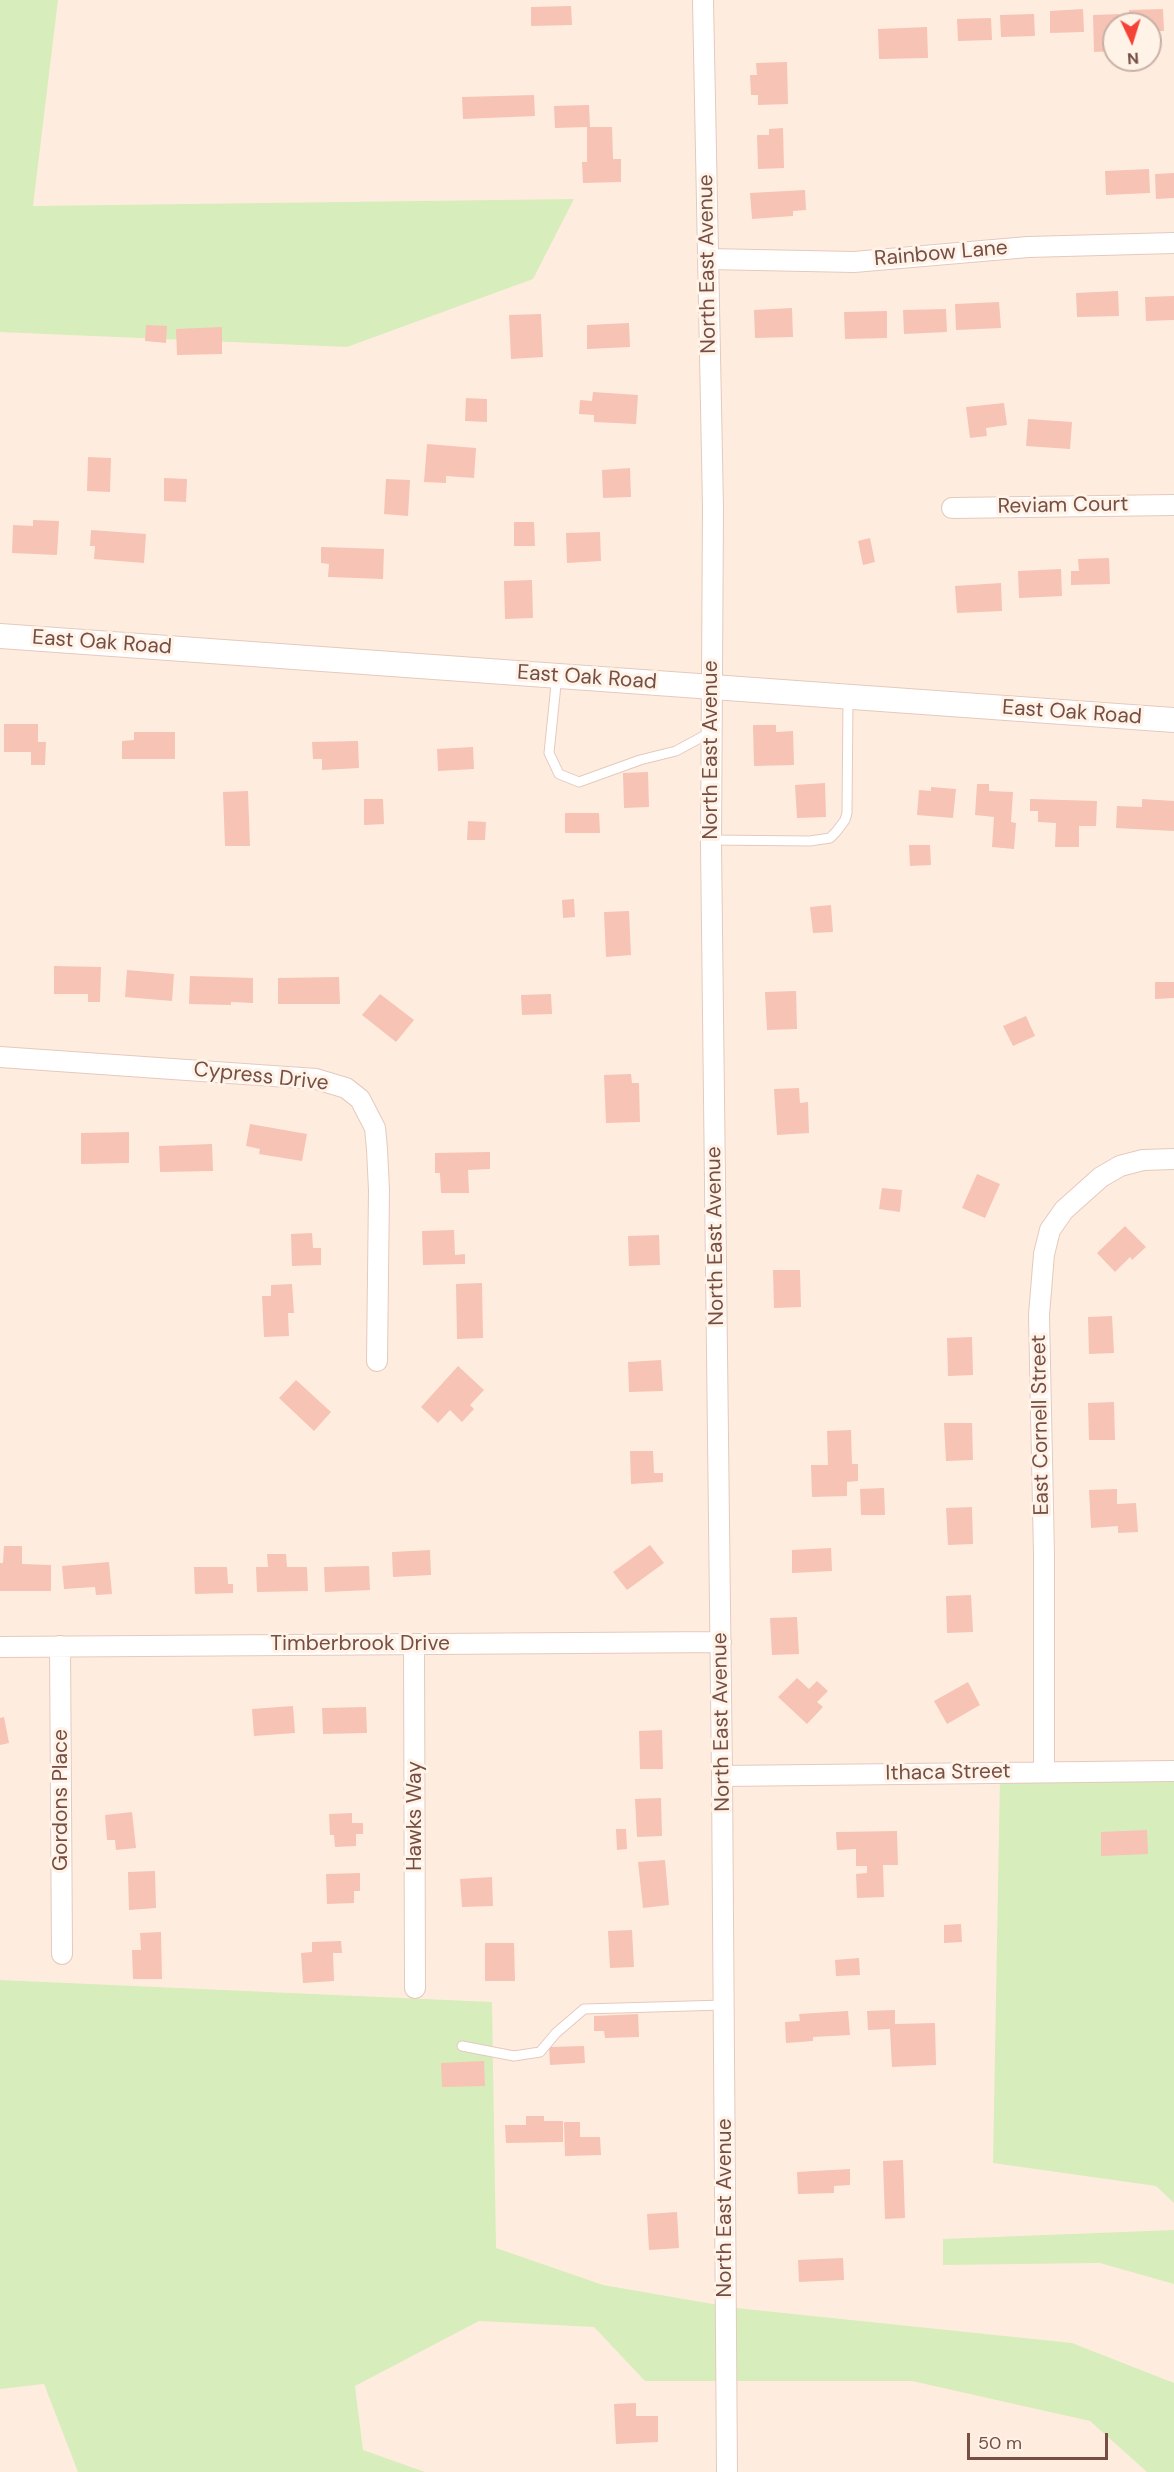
<!DOCTYPE html>
<style>
body{margin:0}
#map{position:relative;width:1174px;height:2472px;overflow:hidden;background:#feeddf;font-family:"DM Sans",sans-serif}
canvas{display:block}
.north{position:absolute;left:1102px;top:12px;width:60px;height:60px;box-sizing:border-box;background:#fff2e7;border:2px solid #c9b0a6;border-radius:50%;rotate:176deg;font-size:16px;font-weight:700;line-height:24px;text-align:center;color:#774e44}
.north::after{content:'';display:block;margin:auto;width:21px;height:27px;background:#f54237;clip-path:polygon(50% 0,100% 100%,50% 72%,0 100%)}
.scale{position:absolute;left:967px;top:2433px;width:141px;height:27px;box-sizing:border-box;border:3px solid #774e44;border-top:0;padding-left:8px;font-size:18px;line-height:21px;white-space:nowrap;color:#774e44;-webkit-text-stroke:4px #fff2e7;paint-order:stroke}
</style>
<div id="map">
<canvas width="1174" height="2472"></canvas>
<div class="north">N</div>
<div class="scale">50 m</div>
</div>
<script>
const ctx = document.querySelector('canvas').getContext('2d');
ctx.lineJoin = 'round';
function fillPath(path, color) { ctx.fillStyle = color; ctx.fill(path, 'evenodd'); }
const toPath = rows => new Path2D(rows.map(r => 'M' + r).join(''));
function strokePath(path, color, width, dash) { ctx.strokeStyle = color; ctx.lineWidth = width; ctx.lineCap = dash ? 'butt' : 'round'; ctx.setLineDash(dash || []); ctx.stroke(path); }
function drawText(font, color, halo, rows, align = 'center') {
  ctx.font = font + ' "DM Sans",sans-serif'; ctx.lineWidth = 6; ctx.setLineDash([]); ctx.textBaseline = 'middle'; ctx.strokeStyle = halo; ctx.fillStyle = color; for (const [text, x, y, turn = 0] of rows) {
    ctx.save(); ctx.translate(x, y); ctx.rotate((+turn || 0) * Math.PI / 180); ctx.textAlign = isNaN(turn) ? turn : align; if (halo) ctx.strokeText(text, 0, 0); ctx.fillText(text, 0, 0); ctx.restore();
  }
}
const green = toPath([
 [0,0,58,0,33,206,574,199,533,279,347,347,0,332],
 [1174,1773,1174,2203,1156,2186,993,2163,1000,1775],
 [0,1980,492,2002,496,2248,603,2285,736,2308,1072,2343,1174,2383,1174,2472,1147,2472,1090,2421,912,2381,645,2381,594,2327,479,2321,355,2386,363,2450,425,2472,78,2472,44,2384,0,2389],
 [1174,2230,1174,2284,1100,2263,943,2265,943,2239]
]);
const building = toPath([
 [571,6,572,25,531,26,531,7],
 [1083,9,1084,32,1050,33,1050,11],
 [1163,9,1164,31,1150,31,1150,24,1130,24,1129,10],
 [1034,14,1035,36,1001,37,1000,15],
 [1119,14,1120,24,1114,24,1114,51,1094,52,1093,15],
 [991,18,992,40,958,41,957,19],
 [927,27,928,58,879,59,878,29],
 [787,62,788,104,758,105,758,95,751,95,750,75,757,75,756,63],
 [534,95,535,116,463,119,462,97],
 [589,105,590,127,612,127,613,159,621,159,621,182,583,183,582,162,587,162,587,127,555,128,554,106],
 [783,128,784,168,758,169,757,135,769,135,769,129],
 [1149,169,1150,193,1106,195,1105,171],
 [1174,173,1174,198,1156,199,1155,174],
 [805,190,806,210,793,211,793,216,752,219,750,193],
 [1118,291,1119,316,1077,317,1076,293],
 [1174,296,1174,320,1146,321,1145,297],
 [999,302,1001,328,956,330,955,304],
 [792,308,793,337,755,338,754,310],
 [946,309,947,332,904,334,903,310],
 [887,311,887,338,845,339,844,312],
 [541,314,543,357,511,359,509,315],
 [629,323,630,347,587,349,587,325],
 [146,325,167,326,166,343,145,341],
 [222,327,222,354,177,355,176,329],
 [593,392,638,395,636,424,594,422,594,415,579,414,580,400,592,401],
 [466,398,487,399,487,422,465,421],
 [1004,403,1007,425,986,428,987,436,970,438,966,407],
 [1028,419,1072,422,1070,449,1026,446],
 [427,444,476,448,474,478,446,476,446,483,424,482],
 [88,457,111,458,110,492,87,491],
 [630,468,631,497,603,498,602,470],
 [164,478,187,479,186,502,164,501],
 [386,479,410,480,408,516,384,514],
 [33,520,59,521,57,555,12,553,13,525,33,526],
 [514,522,534,522,535,546,514,546],
 [91,530,146,534,144,563,94,559,95,546,90,546],
 [600,532,601,561,567,563,566,533],
 [870,538,875,562,863,565,858,541],
 [321,547,384,549,383,579,328,577,329,564,321,563],
 [1109,558,1110,584,1071,585,1071,571,1079,571,1078,559],
 [1061,569,1062,596,1019,598,1018,571],
 [532,580,533,618,505,619,504,581],
 [1001,583,1002,611,957,613,955,586],
 [4,724,38,724,38,742,46,742,45,765,31,765,31,752,4,752],
 [753,725,776,725,776,732,793,731,794,765,754,766],
 [134,732,175,732,175,759,122,759,122,741,134,740],
 [358,741,359,768,322,770,322,759,313,759,312,742],
 [473,747,474,769,438,771,437,749],
 [648,772,649,807,624,808,623,773],
 [825,783,826,817,797,818,795,785],
 [977,784,989,784,989,791,1013,792,1011,822,1016,823,1014,849,992,847,994,817,975,815],
 [931,787,956,789,953,818,917,815,919,790,931,791],
 [248,791,250,846,225,846,223,792],
 [364,799,383,799,384,824,364,825],
 [1030,799,1097,801,1096,826,1079,826,1079,847,1055,847,1056,823,1038,822,1038,811,1030,811],
 [1142,799,1174,801,1174,831,1116,828,1117,806,1142,807],
 [565,813,599,813,600,833,565,833],
 [468,821,486,822,485,840,467,840],
 [909,845,930,845,931,865,910,866],
 [574,899,575,917,563,918,562,900],
 [831,905,833,932,813,933,810,907],
 [629,911,631,955,606,957,604,912],
 [54,966,101,967,100,1002,88,1002,88,994,54,994],
 [127,970,174,974,172,1001,125,997],
 [190,976,253,978,253,1003,231,1002,231,1005,189,1004],
 [339,977,340,1004,278,1004,278,978],
 [1155,982,1174,982,1174,998,1155,999],
 [796,991,797,1029,767,1030,765,992],
 [380,994,414,1020,396,1042,362,1015],
 [551,994,552,1014,522,1015,521,995],
 [1026,1016,1035,1036,1013,1046,1003,1026],
 [631,1074,632,1083,639,1083,640,1122,606,1123,604,1075],
 [799,1088,800,1103,808,1102,809,1133,777,1135,774,1089],
 [250,1124,307,1134,302,1161,259,1154,260,1149,246,1146],
 [129,1132,129,1163,81,1164,81,1133],
 [212,1144,213,1171,160,1172,159,1146],
 [490,1152,490,1169,468,1170,469,1193,441,1193,440,1173,435,1173,435,1153],
 [977,1174,1000,1184,985,1218,962,1208],
 [882,1188,902,1190,900,1212,879,1209],
 [1125,1226,1146,1247,1132,1260,1130,1257,1115,1272,1097,1253],
 [454,1230,455,1255,465,1254,465,1264,423,1265,422,1231],
 [312,1233,313,1248,321,1248,321,1265,292,1266,291,1234],
 [659,1235,660,1265,629,1266,628,1236],
 [773,1270,800,1270,801,1307,774,1308],
 [482,1283,483,1338,457,1339,456,1284],
 [292,1284,294,1313,288,1313,289,1336,264,1337,262,1296,271,1296,271,1285],
 [1112,1316,1114,1353,1089,1354,1088,1317],
 [972,1337,973,1375,948,1376,947,1338],
 [661,1360,663,1391,629,1392,628,1362],
 [458,1366,484,1390,470,1405,474,1409,462,1422,450,1410,438,1423,421,1407],
 [296,1380,331,1412,314,1431,279,1398],
 [1114,1402,1115,1440,1089,1440,1088,1403],
 [944,1423,972,1423,973,1460,946,1461],
 [851,1430,852,1464,858,1464,858,1481,847,1482,847,1496,812,1497,811,1465,828,1465,827,1431],
 [630,1451,653,1451,654,1473,663,1473,663,1482,631,1484],
 [884,1488,885,1515,861,1515,860,1489],
 [1117,1489,1117,1504,1136,1503,1138,1532,1118,1533,1118,1526,1091,1528,1089,1490],
 [972,1507,973,1544,948,1545,946,1508],
 [650,1545,664,1563,627,1590,613,1572],
 [4,1546,22,1546,22,1564,51,1565,51,1591,0,1591,0,1563,3,1563],
 [831,1548,832,1571,792,1573,792,1550],
 [430,1550,431,1575,393,1577,392,1552],
 [267,1554,286,1554,287,1567,307,1567,308,1591,257,1592,256,1567,268,1567],
 [109,1562,112,1594,96,1595,95,1587,64,1589,62,1566],
 [369,1566,370,1590,325,1592,324,1567],
 [194,1567,227,1567,228,1584,233,1584,233,1593,195,1594],
 [971,1595,973,1632,947,1633,946,1596],
 [797,1617,799,1654,772,1655,770,1618],
 [797,1678,809,1689,817,1681,828,1691,817,1702,823,1707,807,1724,778,1697],
 [968,1682,980,1705,947,1724,934,1701],
 [293,1706,295,1733,254,1736,252,1709],
 [366,1707,367,1733,323,1734,322,1708],
 [4,1717,9,1743,0,1745,0,1718],
 [662,1730,663,1769,640,1769,639,1731],
 [661,1798,662,1836,637,1837,635,1799],
 [132,1812,136,1848,116,1850,115,1840,107,1840,105,1815],
 [352,1813,352,1823,363,1823,363,1834,356,1834,356,1846,335,1847,334,1835,330,1835,329,1814],
 [616,1829,626,1829,627,1849,617,1850],
 [1147,1830,1148,1854,1101,1856,1101,1832],
 [897,1831,898,1865,883,1865,884,1897,857,1898,856,1874,867,1873,867,1866,856,1866,856,1849,837,1850,836,1832],
 [665,1860,669,1905,643,1908,638,1862],
 [155,1871,156,1908,129,1910,128,1872],
 [360,1873,360,1891,354,1891,354,1903,327,1904,326,1874],
 [492,1877,493,1906,462,1907,460,1879],
 [961,1924,962,1942,944,1943,944,1925],
 [632,1930,634,1967,610,1968,608,1931],
 [161,1932,162,1979,133,1979,132,1950,141,1950,140,1933],
 [341,1941,342,1953,333,1953,334,1981,303,1983,301,1953,312,1952,312,1942],
 [485,1943,514,1943,515,1981,485,1981],
 [859,1958,860,1975,836,1976,835,1960],
 [895,2010,895,2024,935,2023,936,2065,892,2067,890,2029,868,2030,867,2011],
 [848,2011,850,2035,813,2037,813,2041,786,2043,785,2022,800,2021,799,2014],
 [638,2014,639,2037,605,2038,604,2031,594,2031,594,2016],
 [584,2046,585,2063,550,2065,549,2047],
 [484,2061,485,2086,442,2087,441,2063],
 [526,2116,544,2116,544,2121,563,2121,563,2142,506,2143,505,2125,526,2125],
 [564,2122,580,2122,580,2137,600,2137,601,2155,565,2156],
 [903,2160,905,2218,885,2219,883,2161],
 [850,2169,850,2185,834,2186,834,2193,798,2194,797,2172],
 [677,2212,679,2248,649,2250,647,2214],
 [843,2258,844,2280,799,2282,798,2260],
 [636,2403,636,2416,658,2416,658,2442,616,2444,614,2404]
]);
const service = toPath([
 [557,675,549,753,559,774,579,782,640,760,676,751,711,732],
 [711,840,810,841,830,838,836,832,845,820,847,813,848,699],
 [462,2046,514,2056,540,2052,556,2033,584,2009,724,2005]
]);
const minor = toPath([
 [703,0,713,507,711,844,722,1776,727,2472],
 [708,259,854,262,1028,247,1174,243],
 [952,508,1174,505],
 [0,1057,316,1079,346,1088,360,1099,375,1128,377,1149,379,1190,377,1361],
 [414,1644,415,1988],
 [60,1646,62,1954],
 [0,1647,721,1642],
 [1044,1771,1044,1555,1039,1315,1044,1254,1050,1230,1064,1210,1101,1177,1120,1166,1143,1160,1174,1159],
 [722,1776,1174,1771]
]);
const tertiary = toPath([
 [0,636,1174,720]
]);
const streetNames = [
 ["Rainbow Lane",941,254,-5],
 ["North East Avenue",708,264,-91],
 ["Reviam Court",1063,506,-1],
 ["East Oak Road",102,643,4],
 ["East Oak Road",587,678,4],
 ["East Oak Road",1072,713,4],
 ["North East Avenue",711,750,-90],
 ["Cypress Drive",261,1077,6],
 ["North East Avenue",716,1236,-91],
 ["East Cornell Street",1041,1425,-91],
 ["Timberbrook Drive",360,1644],
 ["North East Avenue",722,1722,-91],
 ["Ithaca Street",948,1773,-1],
 ["Gordons Place",61,1800,-90],
 ["Hawks Way",415,1816,-90],
 ["North East Avenue",725,2208,-90]
];
fillPath(green, '#d8edbc');
fillPath(building, '#f6c3b4');
strokePath(service, '#e5c9bd', 11);
strokePath(minor, '#e5c9bd', 22);
strokePath(tertiary, '#e5c9bd', 26);
strokePath(service, '#fff', 9);
strokePath(minor, '#fff', 20);
strokePath(tertiary, '#fff', 24);
drawText('21px', '#774e44', '#fff2e7', streetNames);
</script>
